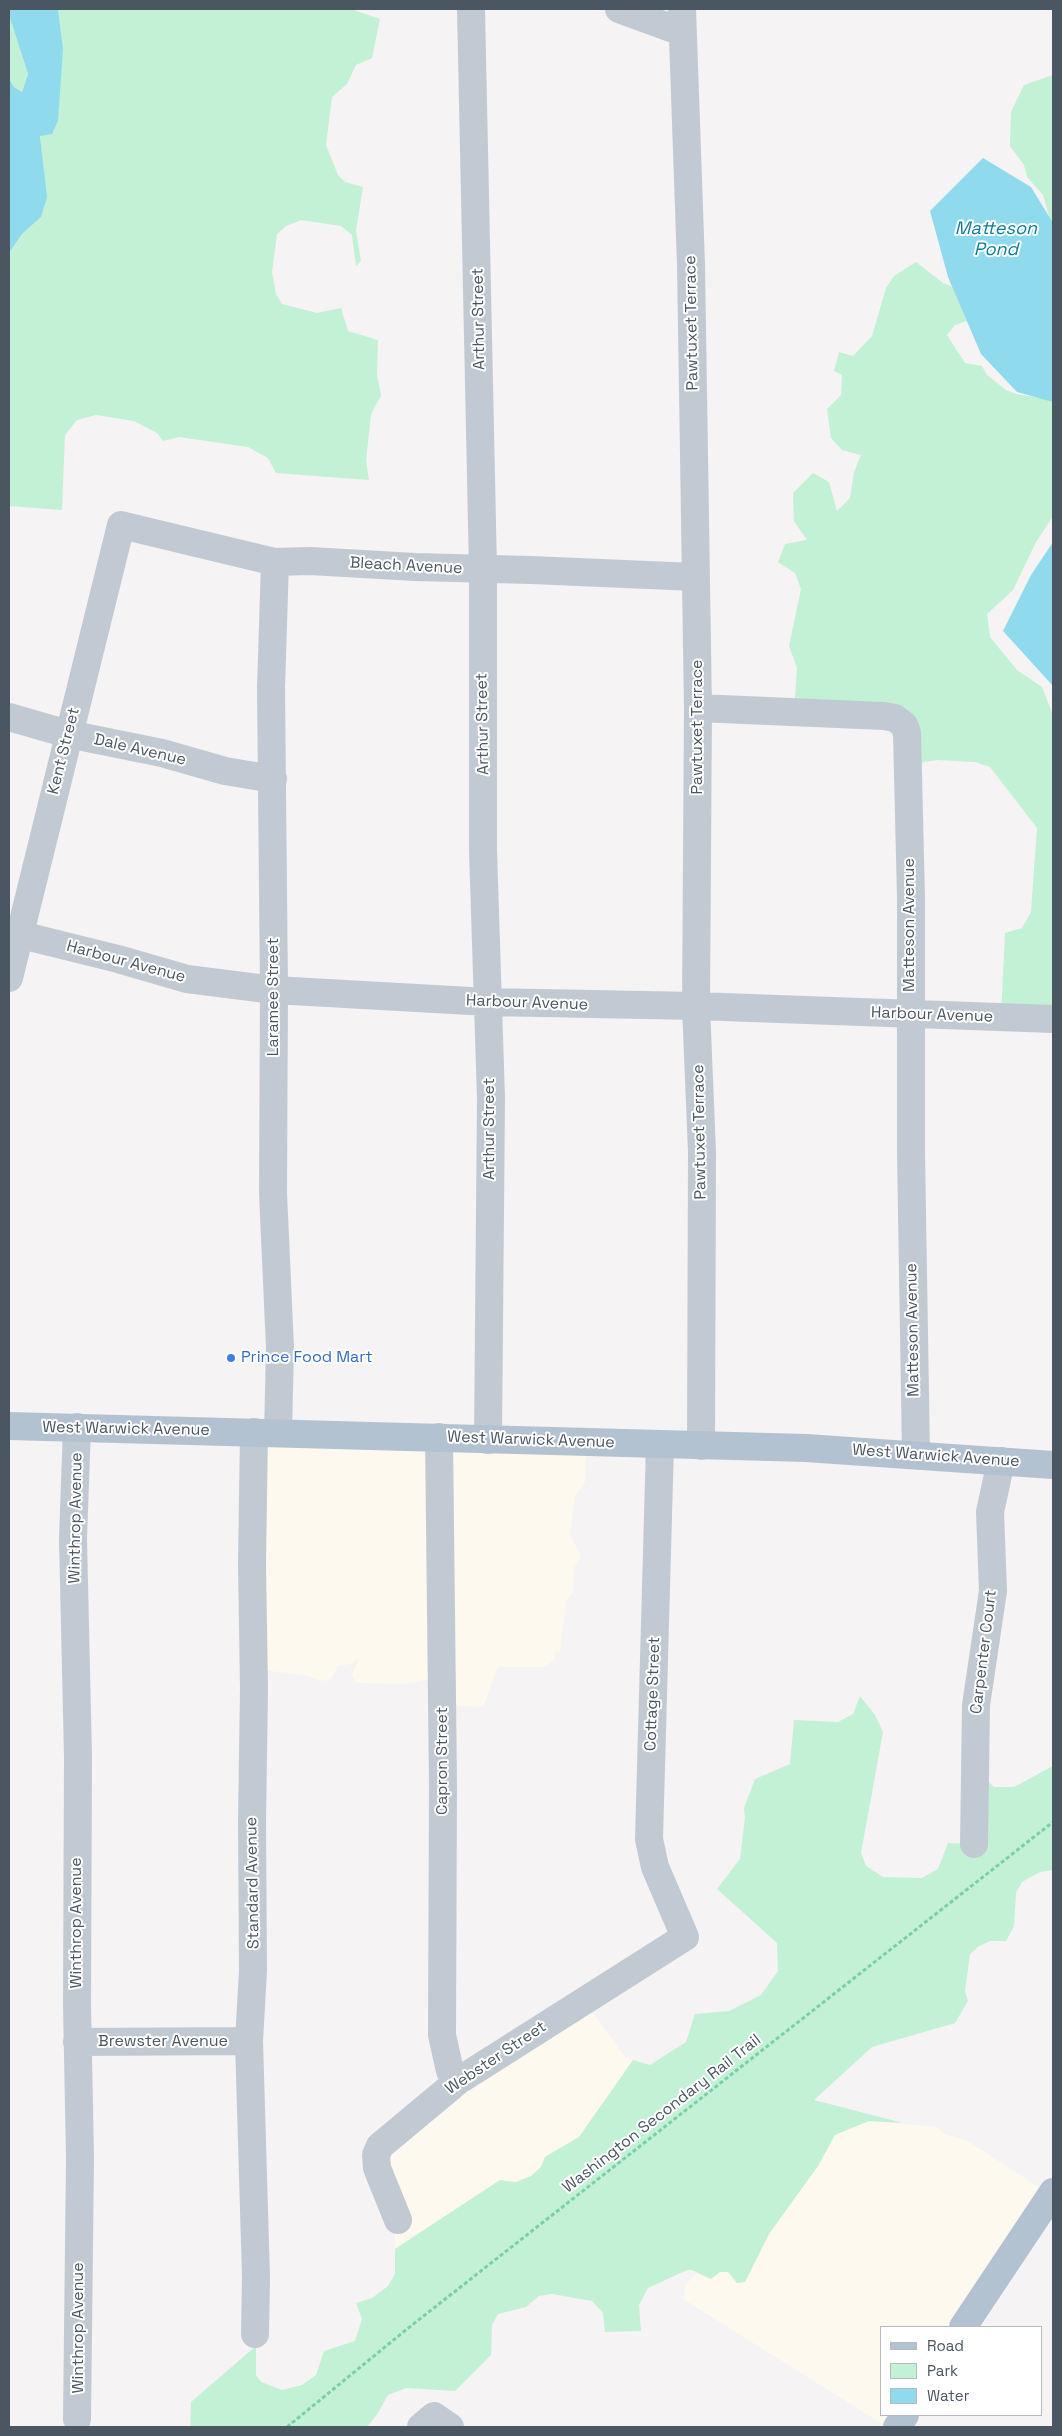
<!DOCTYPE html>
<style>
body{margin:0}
#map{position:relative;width:1062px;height:2436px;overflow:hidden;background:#f5f3f3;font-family:"Space Grotesk",sans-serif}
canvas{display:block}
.frame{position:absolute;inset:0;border:10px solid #4a5661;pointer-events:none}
.legend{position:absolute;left:880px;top:2326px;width:162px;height:90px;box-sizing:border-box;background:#fff;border:1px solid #b7bbc0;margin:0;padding:6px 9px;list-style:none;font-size:15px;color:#4a5661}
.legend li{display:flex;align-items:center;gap:10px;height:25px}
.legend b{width:25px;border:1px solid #b7bbc0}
</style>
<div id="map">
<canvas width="1062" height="2436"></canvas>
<div class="frame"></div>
<ul class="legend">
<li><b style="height:6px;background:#b3c2d1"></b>Road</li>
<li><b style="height:14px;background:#c3f1d5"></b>Park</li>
<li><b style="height:14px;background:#90daee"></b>Water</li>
</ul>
</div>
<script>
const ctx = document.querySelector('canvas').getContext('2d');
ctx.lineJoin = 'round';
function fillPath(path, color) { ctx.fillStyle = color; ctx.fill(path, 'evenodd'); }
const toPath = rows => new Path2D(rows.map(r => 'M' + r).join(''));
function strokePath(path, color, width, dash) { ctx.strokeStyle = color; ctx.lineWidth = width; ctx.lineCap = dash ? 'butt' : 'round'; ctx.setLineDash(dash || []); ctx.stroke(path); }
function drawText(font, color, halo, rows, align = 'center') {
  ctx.font = font + ' "Space Grotesk",sans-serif'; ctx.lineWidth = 4; ctx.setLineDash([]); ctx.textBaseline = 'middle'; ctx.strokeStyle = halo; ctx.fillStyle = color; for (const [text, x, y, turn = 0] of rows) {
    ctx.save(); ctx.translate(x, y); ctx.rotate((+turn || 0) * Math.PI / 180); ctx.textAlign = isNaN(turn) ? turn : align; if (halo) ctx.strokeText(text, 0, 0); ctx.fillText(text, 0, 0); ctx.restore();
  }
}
const commercial = toPath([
 [260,1435,587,1445,585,1482,575,1497,570,1534,581,1557,574,1568,573,1592,566,1602,560,1652,556,1651,554,1660,545,1667,498,1667,483,1707,443,1705,438,1678,402,1684,356,1683,352,1675,359,1658,351,1664,338,1666,331,1679,322,1681,304,1675,254,1669],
 [583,1999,625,2057,633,2060,579,2137,545,2156,541,2167,531,2176,516,2182,500,2180,395,2248,395,2219,378,2151],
 [869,2121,937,2127,945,2134,966,2140,1048,2193,964,2327,881,2327,881,2415,905,2415,887,2427,683,2299,686,2284,697,2273,711,2279,720,2272,728,2272,737,2283,745,2282,769,2234,818,2166,835,2135]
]);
const green = toPath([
 [58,9,351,9,380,19,372,58,356,65,347,84,332,97,326,145,338,175,345,182,363,187,356,231,361,261,356,266,352,235,341,226,301,220,286,226,277,234,272,272,276,294,282,304,317,313,341,308,348,331,378,340,377,374,381,396,371,414,366,461,369,480,276,473,268,458,248,447,179,437,163,441,157,433,134,421,96,415,77,420,65,435,62,510,9,506,9,253,22,234,41,217,46,197,40,135,63,49],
 [9,15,28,74,22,92,14,87,9,79],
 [1053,75,1053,230,1043,195,1027,177,1024,165,1010,146,1011,112,1024,85],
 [916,262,943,283,953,287,967,321,955,325,947,335,965,363,982,366,987,375,1006,390,1016,394,1053,400,1053,516,1036,542,1013,590,987,614,990,637,1017,670,1042,687,1053,715,1053,1020,1001,1015,1005,933,1022,928,1031,912,1037,828,990,767,975,762,937,760,910,764,906,732,794,712,797,668,789,646,801,589,795,573,778,562,785,544,807,540,794,521,793,493,813,473,829,482,837,511,850,498,854,472,861,455,842,450,831,438,827,409,841,395,842,375,834,371,839,352,853,356,872,336,886,288,894,276],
 [860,1696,875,1715,883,1732,861,1853,866,1866,883,1877,922,1878,938,1869,948,1843,974,1844,985,1779,994,1787,1014,1787,1053,1766,1053,1870,1040,1872,1022,1882,1016,1893,1014,1926,1006,1941,990,1941,979,1946,970,1954,965,1991,968,2001,955,2023,872,2047,814,2100,903,2123,869,2121,835,2135,818,2166,769,2234,745,2282,737,2283,728,2272,720,2272,711,2279,692,2270,687,2270,648,2288,639,2305,641,2331,605,2332,603,2313,592,2301,552,2294,539,2296,526,2307,498,2314,492,2325,491,2355,455,2391,406,2388,388,2395,378,2413,367,2427,190,2427,191,2402,256,2346,256,2375,261,2382,282,2390,302,2385,316,2375,324,2351,355,2341,362,2319,356,2303,372,2298,388,2286,395,2274,395,2249,500,2180,516,2182,531,2176,541,2167,545,2157,579,2137,633,2060,650,2065,686,2042,695,2014,729,2011,761,1995,778,1971,777,1943,717,1889,740,1859,745,1818,744,1808,755,1779,790,1764,794,1720,838,1722,853,1714]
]);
const water = toPath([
 [9,9,58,9,63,49,58,121,52,134,40,136,47,197,41,217,22,234,9,253,9,79,14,87,22,92,28,74,9,15],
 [983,158,1031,187,1053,223,1053,402,1017,392,981,354,948,277,930,211],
 [1053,542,1053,686,1003,631,1031,575]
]);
const path = toPath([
 [287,2427,407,2329,1053,1822]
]);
const minor = toPath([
 [471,9,483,570,483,850,491,1098,488,1440],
 [619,9,682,32],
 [682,9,691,265,698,708,696,1006,702,1152,701,1446],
 [275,562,271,688,274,990,273,1193,280,1348,278,1433],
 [698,708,884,716,895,718,904,725,907,733,911,898,911,1152,916,1454],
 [9,717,68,734,162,753,225,771,273,779],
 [9,932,118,959,187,979,274,990,488,1002,696,1006,1053,1019],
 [9,978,121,525,275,562,310,561,415,567,531,570,695,577],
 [254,1432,252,1564,254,1688,252,1822,253,1971,249,2041,256,2277,255,2334],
 [439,1437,443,1786,442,2035,450,2071,458,2081],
 [974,1844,976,1705,993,1591,990,1512,1001,1461],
 [77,2042,249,2041],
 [398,2220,377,2168,376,2155,380,2146,458,2081,685,1937,655,1867,649,1839,660,1444],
 [77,2419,80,2158,77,2004,78,1757,73,1539,77,1427],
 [421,2427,434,2416,450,2427]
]);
const major = toPath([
 [9,1426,806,1448,1053,1465],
 [963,2327,1053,2192],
 [897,2427,905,2415]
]);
const markers = [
 [231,1358,5,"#3f7fe0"]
];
const streetNames = [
 ["Arthur Street",479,319,-91],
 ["Pawtuxet Terrace",692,323,-91],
 ["Bleach Avenue",406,566,3],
 ["Arthur Street",483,724,-91],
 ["Pawtuxet Terrace",698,727,-90],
 ["Dale Avenue",140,750,13],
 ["Kent Street",64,751,-76],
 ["Matteson Avenue",910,925,-90],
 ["Harbour Avenue",126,962,15],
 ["Laramee Street",274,997,-90],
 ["Harbour Avenue",527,1003,2],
 ["Harbour Avenue",932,1015,2],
 ["Arthur Street",490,1129,-90],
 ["Pawtuxet Terrace",700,1132,-91],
 ["Matteson Avenue",913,1330,-91],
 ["West Warwick Avenue",126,1429,1],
 ["West Warwick Avenue",531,1440,2],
 ["West Warwick Avenue",936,1456,4],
 ["Winthrop Avenue",76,1518,-89],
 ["Carpenter Court",984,1652,-83],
 ["Cottage Street",653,1694,-88],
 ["Capron Street",443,1761,-90],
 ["Standard Avenue",253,1883,-91],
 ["Winthrop Avenue",77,1923,-90],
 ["Brewster Avenue",163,2042],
 ["Webster Street",496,2058,-34],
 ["Washington Secondary Rail Trail",662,2114,-38],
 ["Winthrop Avenue",79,2328,-90]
];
const shopNames = [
 ["Prince Food Mart",241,1358]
];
const waterNames = [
 ["Matteson",996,229],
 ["Pond",996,250]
];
fillPath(commercial, '#fdf9ef');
fillPath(green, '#c3f1d5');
fillPath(water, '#90daee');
strokePath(path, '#7ad0a6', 3, [4, 2.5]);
strokePath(minor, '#c1cad2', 28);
strokePath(major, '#b3c2d1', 28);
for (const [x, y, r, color] of markers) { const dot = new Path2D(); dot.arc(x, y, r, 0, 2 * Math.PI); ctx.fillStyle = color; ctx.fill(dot); strokePath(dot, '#fff', 2); }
drawText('16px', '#4a5661', '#fff', streetNames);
drawText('16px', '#366cbe', '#fff', shopNames, 'left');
drawText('italic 18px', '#0c7c9b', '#fff', waterNames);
</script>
